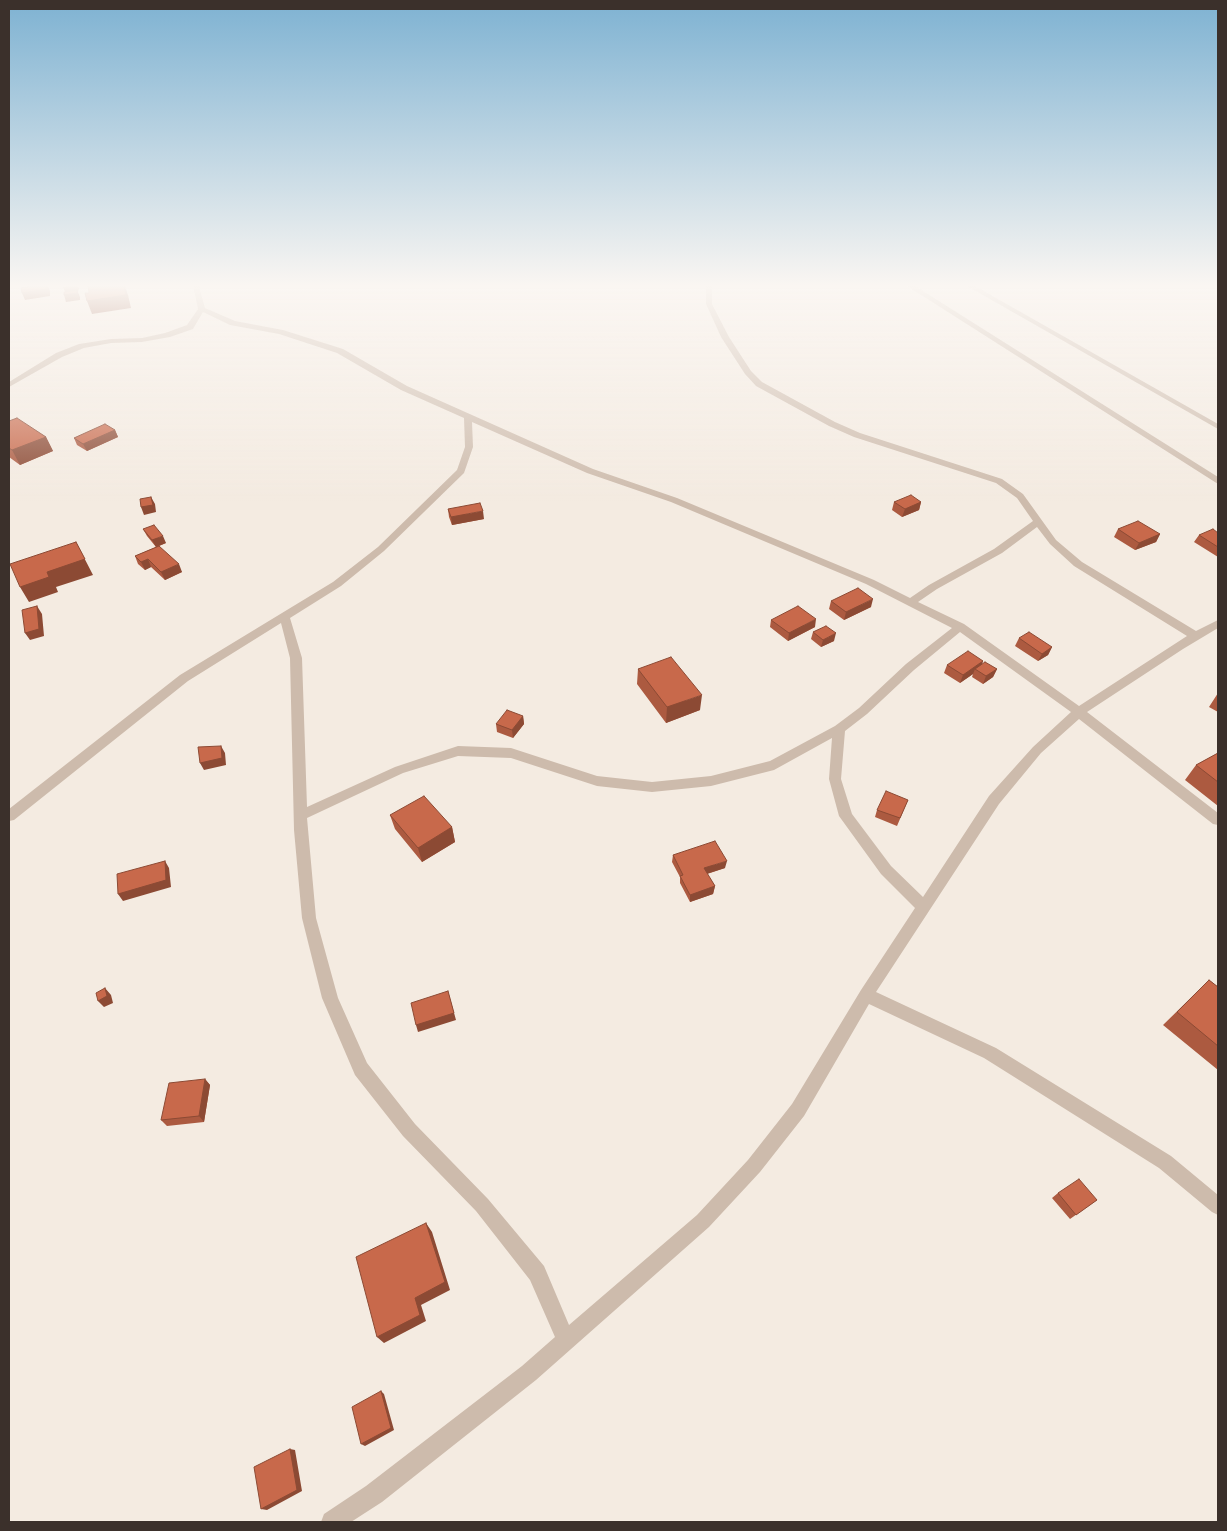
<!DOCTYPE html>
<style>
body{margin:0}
#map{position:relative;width:1227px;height:1531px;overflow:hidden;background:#f4ebe1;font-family:Signika,sans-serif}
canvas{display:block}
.frame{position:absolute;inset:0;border:10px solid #3b302b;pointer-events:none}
</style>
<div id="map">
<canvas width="1227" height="1531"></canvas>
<div class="frame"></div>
</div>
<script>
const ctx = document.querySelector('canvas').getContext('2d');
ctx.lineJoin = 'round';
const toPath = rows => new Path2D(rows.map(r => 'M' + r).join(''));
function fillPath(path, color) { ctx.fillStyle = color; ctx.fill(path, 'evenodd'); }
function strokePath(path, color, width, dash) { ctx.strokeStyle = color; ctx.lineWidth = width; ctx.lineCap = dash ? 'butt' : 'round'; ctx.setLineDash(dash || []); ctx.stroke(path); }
const minor = toPath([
 [193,286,199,286,205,308,235,321,283,330,343,349,407,386,593,469,677,498,874,580,910,598,929,585,994,549,1033,521,1017,498,996,483,854,437,829,426,756,386,745,374,721,337,706,304,706,286,712,286,712,304,729,337,751,371,762,382,835,422,860,433,1002,479,1023,494,1056,540,1082,562,1196,631,1218,620,1218,628,1183,649,1087,712,1218,813,1218,825,1213,824,1079,719,1041,753,999,804,876,992,996,1048,1171,1156,1218,1195,1218,1215,1212,1212,1159,1168,984,1058,869,1004,804,1116,760,1172,709,1227,536,1380,382,1502,351,1522,321,1522,324,1514,366,1486,522,1366,555,1337,530,1280,476,1211,403,1136,355,1075,322,998,302,918,294,830,290,658,281,623,188,681,14,820,9,821,9,809,180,675,333,582,378,547,457,470,465,447,464,418,401,390,337,353,279,334,230,325,203,312,193,329,170,337,142,342,111,343,84,348,62,357,9,387,9,382,56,353,79,344,111,339,142,338,165,333,187,325,198,309,193,286],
 [472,422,587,473,671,502,866,584,952,628,906,664,859,708,835,726,770,761,711,776,652,782,597,776,511,748,458,746,395,767,307,807,302,658,290,618,341,586,384,551,464,473,473,447,472,422],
 [1037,527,1050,544,1074,566,1187,636,1079,706,964,624,918,602,937,589,1002,553,1037,527],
 [960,632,1071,712,1033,747,989,796,923,897,891,866,852,814,841,779,845,731,867,714,914,670,960,632],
 [832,738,829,779,839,816,881,874,915,908,861,990,792,1104,748,1160,697,1215,569,1325,544,1266,488,1199,415,1124,367,1063,338,998,316,918,307,818,403,773,458,756,511,758,597,786,652,792,711,786,774,770,832,738],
 [907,286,915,286,1218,477,1218,484,907,286],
 [967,286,975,286,1218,424,1218,429,967,286]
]);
const wall = toPath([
 [9,421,46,437,53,451,20,465,9,457],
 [115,430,118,437,87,451,77,445,74,438],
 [894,502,921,502,919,510,902,517,892,510],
 [448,509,484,519,452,525,449,517],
 [143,529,166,543,159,546,182,572,165,580,151,567,145,570,138,564,135,556,156,547,147,536],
 [1118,529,1160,534,1156,542,1135,550,1114,537],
 [1218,533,1218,557,1194,542,1199,535],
 [831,601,871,607,844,620,829,609],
 [771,620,815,627,788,641,770,627],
 [813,632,834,641,821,647,811,639],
 [1019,638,1052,647,1048,655,1038,661,1015,646],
 [983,661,982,664,997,669,993,677,983,684,972,677,973,674,960,683,944,673,947,665],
 [638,669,700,710,666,723,637,684],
 [1218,693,1218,712,1209,707],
 [523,716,524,724,513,738,497,732,496,724],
 [1218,753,1218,806,1185,780,1196,765],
 [908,800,897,826,875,817,877,810],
 [390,815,452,827,455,842,422,862,395,829],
 [673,855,725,868,707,874,715,886,713,894,690,902,680,883,680,877,672,862],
 [1209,980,1218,987,1218,1070,1163,1025],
 [205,1079,210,1085,204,1122,167,1126,161,1120],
 [1058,1193,1097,1200,1070,1219,1052,1198]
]);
const shadedWall = toPath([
 [48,286,50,291,50,296,25,300,22,293],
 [69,286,78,286,79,288,78,292,80,297,80,300,66,302,64,295,66,294,63,287],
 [125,286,128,295,131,308,92,314,87,301],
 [115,430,118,437,87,451,83,444],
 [46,437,53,451,20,465,12,450],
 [151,497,155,504,156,512,144,515,141,507],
 [921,502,919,510,902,517,905,509],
 [483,511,484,519,452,525,451,517],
 [1160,534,1156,542,1135,550,1139,543],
 [163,536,166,543,156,547,152,540],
 [76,542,93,575,56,587,58,592,29,602,20,587,47,572],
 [148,559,151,567,145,570,141,562],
 [179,564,182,572,165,580,161,572],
 [873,599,871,607,844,620,846,612],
 [37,606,42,614,44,636,30,640,25,633],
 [816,619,815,627,788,641,789,633],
 [836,633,834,641,821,647,823,640],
 [1052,647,1048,655,1038,661,1042,654],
 [983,661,980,669,975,669,973,674,960,683,963,675],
 [997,669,993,677,983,684,986,676],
 [702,695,700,710,666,723,667,707],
 [523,716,524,724,513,738,512,730],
 [221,746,225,753,226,765,204,770,200,763],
 [452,827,455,842,422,862,418,848],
 [165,861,169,868,171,887,123,901,118,894],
 [727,861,725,868,703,875,704,868],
 [715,886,713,894,690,902,690,895],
 [105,988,111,995,113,1003,104,1007,98,1001],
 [448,991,456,1020,418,1032,416,1025],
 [205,1079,210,1085,204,1122,199,1116],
 [426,1223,432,1232,450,1290,421,1305,426,1321,384,1343,377,1337,415,1298],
 [381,1391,384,1394,394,1430,365,1446,361,1444],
 [290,1449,295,1450,302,1491,267,1510,261,1509]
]);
const building = toPath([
 [33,286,47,286,47,289,22,293,21,288,33,286],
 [88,286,124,286,126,295,87,301,85,293,89,293,88,286],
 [77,290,77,293,64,295,64,292,77,290],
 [17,418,46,437,12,450,9,448,9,421,17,418],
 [105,424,115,430,83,444,74,438,105,424],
 [911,495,921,502,905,509,894,502,911,495],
 [151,497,153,505,141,507,140,499,151,497],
 [480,503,483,511,451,517,448,509,480,503],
 [1138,521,1160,534,1139,543,1118,529,1138,521],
 [154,525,163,536,152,540,143,529,154,525],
 [1213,529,1218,533,1218,547,1199,535,1213,529],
 [76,542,85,559,47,572,49,577,20,587,10,564,76,542],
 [159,546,179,564,161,572,148,559,141,562,135,556,159,546],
 [858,588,873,599,846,612,831,601,858,588],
 [37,606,39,629,25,633,22,610,37,606],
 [798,606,816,619,789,633,771,620,798,606],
 [826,626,836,633,823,640,813,632,826,626],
 [1029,632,1052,647,1042,654,1019,638,1029,632],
 [968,651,983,661,963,675,947,665,968,651],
 [671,657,702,695,667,707,638,669,671,657],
 [985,662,997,669,986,676,975,669,985,662],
 [507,710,523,716,512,730,496,724,507,710],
 [221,746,222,758,200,763,198,747,221,746],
 [1218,753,1218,782,1196,765,1218,753],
 [886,791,908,800,900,818,877,810,886,791],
 [424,796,452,827,418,848,390,815,424,796],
 [715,841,727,861,704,868,715,886,690,895,680,876,683,875,673,855,715,841],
 [165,861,166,880,118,894,117,874,165,861],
 [1209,980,1218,987,1218,1046,1177,1012,1209,980],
 [105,988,107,996,98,1001,96,993,105,988],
 [448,991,454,1013,416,1025,411,1003,448,991],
 [205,1079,199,1116,161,1120,169,1083,205,1079],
 [1079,1179,1097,1200,1076,1215,1058,1193,1079,1179],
 [426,1223,445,1282,415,1298,420,1315,377,1337,356,1257,426,1223],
 [381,1391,391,1428,361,1444,352,1407,381,1391],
 [290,1449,297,1490,261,1509,254,1467,290,1449]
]);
fillPath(minor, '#cdbbac');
fillPath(wall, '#ac5a40');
fillPath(shadedWall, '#8c4a34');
fillPath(building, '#c8694b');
strokePath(building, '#8c4a34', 1);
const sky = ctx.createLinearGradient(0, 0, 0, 501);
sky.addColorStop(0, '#7eb2d2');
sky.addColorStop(0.57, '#faf6f2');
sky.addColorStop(1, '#faf6f200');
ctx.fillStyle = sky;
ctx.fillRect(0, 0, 1227, 501);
</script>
